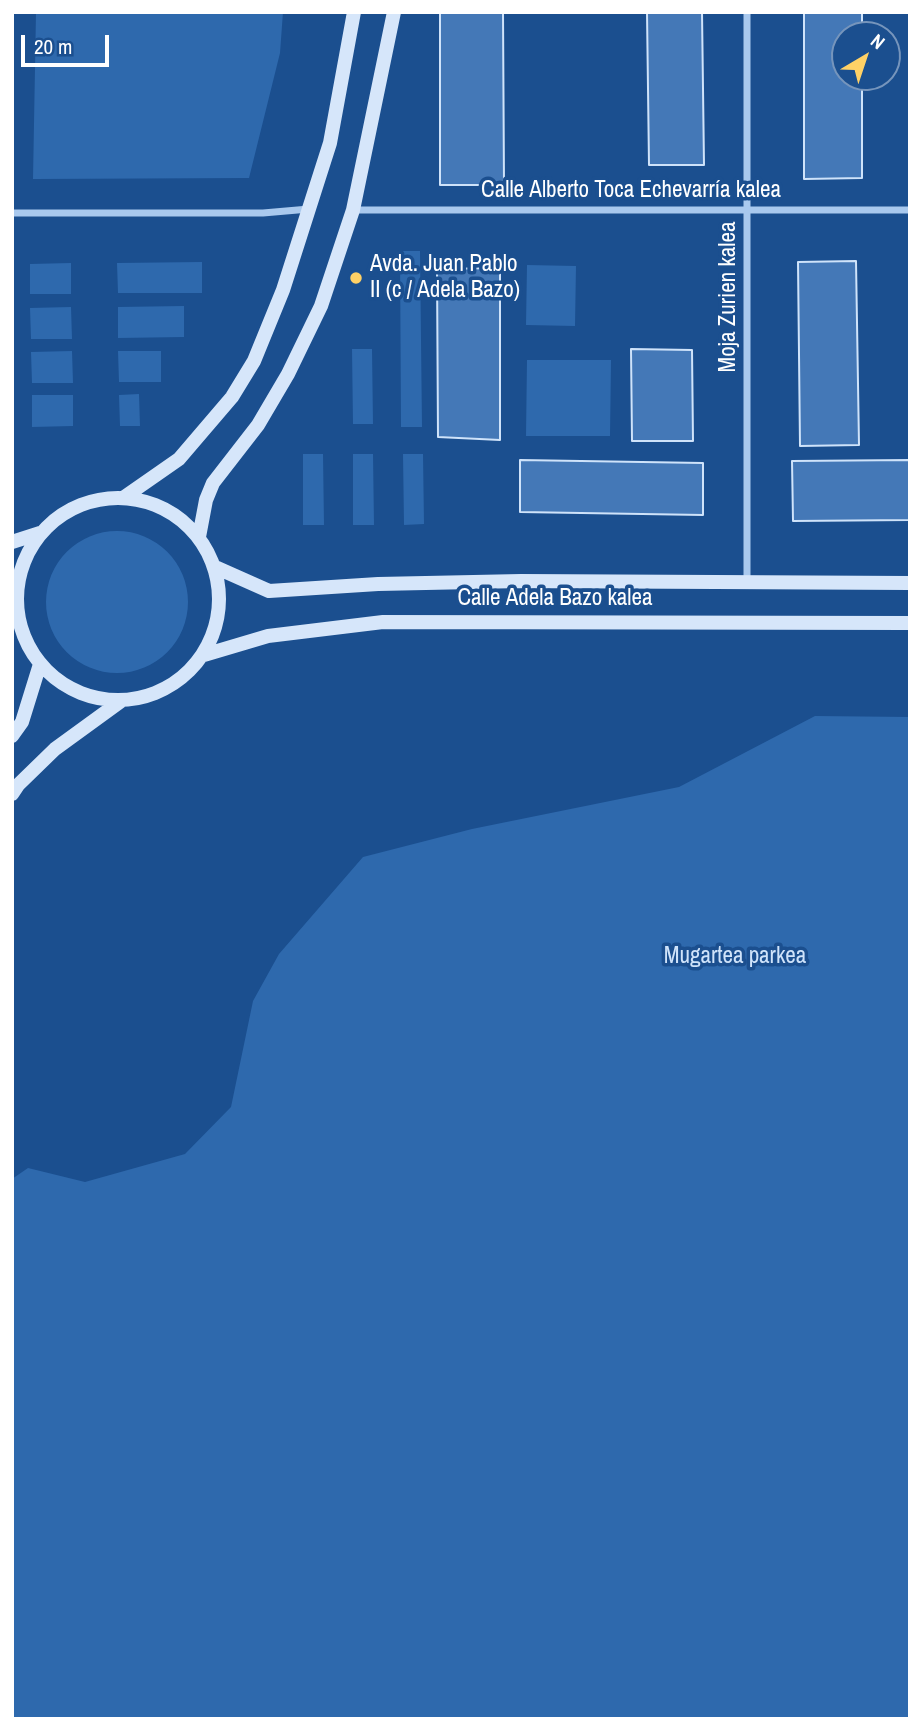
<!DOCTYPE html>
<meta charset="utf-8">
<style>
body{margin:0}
#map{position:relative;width:922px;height:1731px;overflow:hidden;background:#1b4f8f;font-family:"Archivo Narrow",sans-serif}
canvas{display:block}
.frame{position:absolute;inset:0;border:14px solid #fff;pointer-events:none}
.north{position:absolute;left:831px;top:21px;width:70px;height:70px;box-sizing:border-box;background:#1b4f8f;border:2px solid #7695bc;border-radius:50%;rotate:39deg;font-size:19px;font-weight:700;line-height:28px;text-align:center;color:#fff}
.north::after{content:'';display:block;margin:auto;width:24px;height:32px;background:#ffd166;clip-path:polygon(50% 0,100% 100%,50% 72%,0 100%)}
.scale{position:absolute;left:21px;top:35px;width:88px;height:32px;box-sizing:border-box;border:4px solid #fff;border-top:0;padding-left:9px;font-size:21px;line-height:24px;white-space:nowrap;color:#fff;-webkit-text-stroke:5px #1b4f8f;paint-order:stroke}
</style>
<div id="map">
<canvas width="922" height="1731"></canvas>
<div class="frame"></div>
<div class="north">N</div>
<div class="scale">20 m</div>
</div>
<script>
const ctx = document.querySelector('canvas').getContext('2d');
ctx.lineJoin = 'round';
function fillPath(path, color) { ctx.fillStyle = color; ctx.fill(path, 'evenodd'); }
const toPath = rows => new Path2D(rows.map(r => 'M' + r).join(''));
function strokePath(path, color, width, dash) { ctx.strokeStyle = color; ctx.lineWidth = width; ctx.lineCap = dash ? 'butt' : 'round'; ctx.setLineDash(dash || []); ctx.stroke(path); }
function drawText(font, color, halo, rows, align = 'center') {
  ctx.font = font + ' "Archivo Narrow",sans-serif'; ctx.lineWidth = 7; ctx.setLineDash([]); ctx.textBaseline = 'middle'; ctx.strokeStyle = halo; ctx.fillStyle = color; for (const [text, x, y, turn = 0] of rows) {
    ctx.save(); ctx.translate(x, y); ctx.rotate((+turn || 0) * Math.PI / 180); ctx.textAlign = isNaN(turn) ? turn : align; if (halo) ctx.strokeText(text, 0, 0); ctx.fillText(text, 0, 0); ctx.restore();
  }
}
const green = toPath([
 [36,12,283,12,280,53,249,178,33,179],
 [400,251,420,251,422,427,401,427],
 [202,262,202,293,118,293,117,263],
 [71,263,71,294,30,294,30,264],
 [527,265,576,266,575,326,526,325],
 [184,306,184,337,118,338,118,307],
 [71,307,72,339,31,339,30,308],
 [352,349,372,349,373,424,353,424],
 [72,351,73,383,32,383,31,352],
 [118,351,161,351,161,382,119,382],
 [527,360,611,360,610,436,526,436],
 [139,394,140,426,120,426,119,395],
 [32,395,73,395,73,426,32,427],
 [303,454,323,454,324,525,303,525],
 [353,454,373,454,374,525,353,525],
 [403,454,423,454,424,524,404,525],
 '46 602a71 71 0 1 1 142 0a71 71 0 1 1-142 0Z',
 [815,716,910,717,910,1719,12,1719,12,1179,28,1168,85,1182,185,1154,231,1107,253,1001,279,954,363,857,472,829,679,787]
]);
const building = toPath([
 [440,12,503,12,504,185,440,185,440,12],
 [647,12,702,12,704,165,649,165,647,12],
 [804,12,862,12,862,35,845,35,845,77,862,77,862,178,804,179,804,12],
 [856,261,859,445,800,446,798,262,856,261],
 [500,268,500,440,438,437,437,269,500,268],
 [631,349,692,350,693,441,632,441,631,349],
 [520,460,703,463,703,515,520,512,520,460],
 [910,460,910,520,793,521,792,461,910,460]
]);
const street = toPath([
 [354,210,910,210],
 [12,213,263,213,309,209],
 [747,582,747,12]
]);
const secondary = toPath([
 '17 599a101 101 0 1 1 202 0a101 101 0 1 1-202 0Z',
 [123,498,179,459,232,397,254,361,283,290,330,143,354,12],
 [199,537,206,500,213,483,258,425,288,374,321,306,353,210,394,12],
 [12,542,40,533],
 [215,567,269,591,378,584,521,581,910,583],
 [204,655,268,636,383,622,910,623],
 [12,736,22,722,40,664],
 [12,794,18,785,55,749,121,701]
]);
const markers = [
 [356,278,7,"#ffd166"]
];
const streetNames = [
 ["Calle Alberto Toca Echevarría kalea",631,191],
 ["Moja Zurien kalea",729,297,-90],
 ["Calle Adela Bazo kalea",555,599]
];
const poiNames = [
 ["Avda. Juan Pablo",370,265],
 ["II (c / Adela Bazo)",370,291]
];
const parkNames = [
 ["Mugartea parkea",735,957]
];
fillPath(green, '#2e69ad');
fillPath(building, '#4478b7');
strokePath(building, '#cfe3fa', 2);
strokePath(street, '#a9c9ee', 7);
strokePath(secondary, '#d6e6fa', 14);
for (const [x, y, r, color] of markers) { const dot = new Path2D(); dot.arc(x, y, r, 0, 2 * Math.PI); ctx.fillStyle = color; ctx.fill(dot); strokePath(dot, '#1b4f8f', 2.5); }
drawText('23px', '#fff', '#1b4f8f', streetNames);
drawText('23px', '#fff', '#1b4f8f', poiNames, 'left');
drawText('23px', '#cfe3fa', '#1b4f8f', parkNames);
</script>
